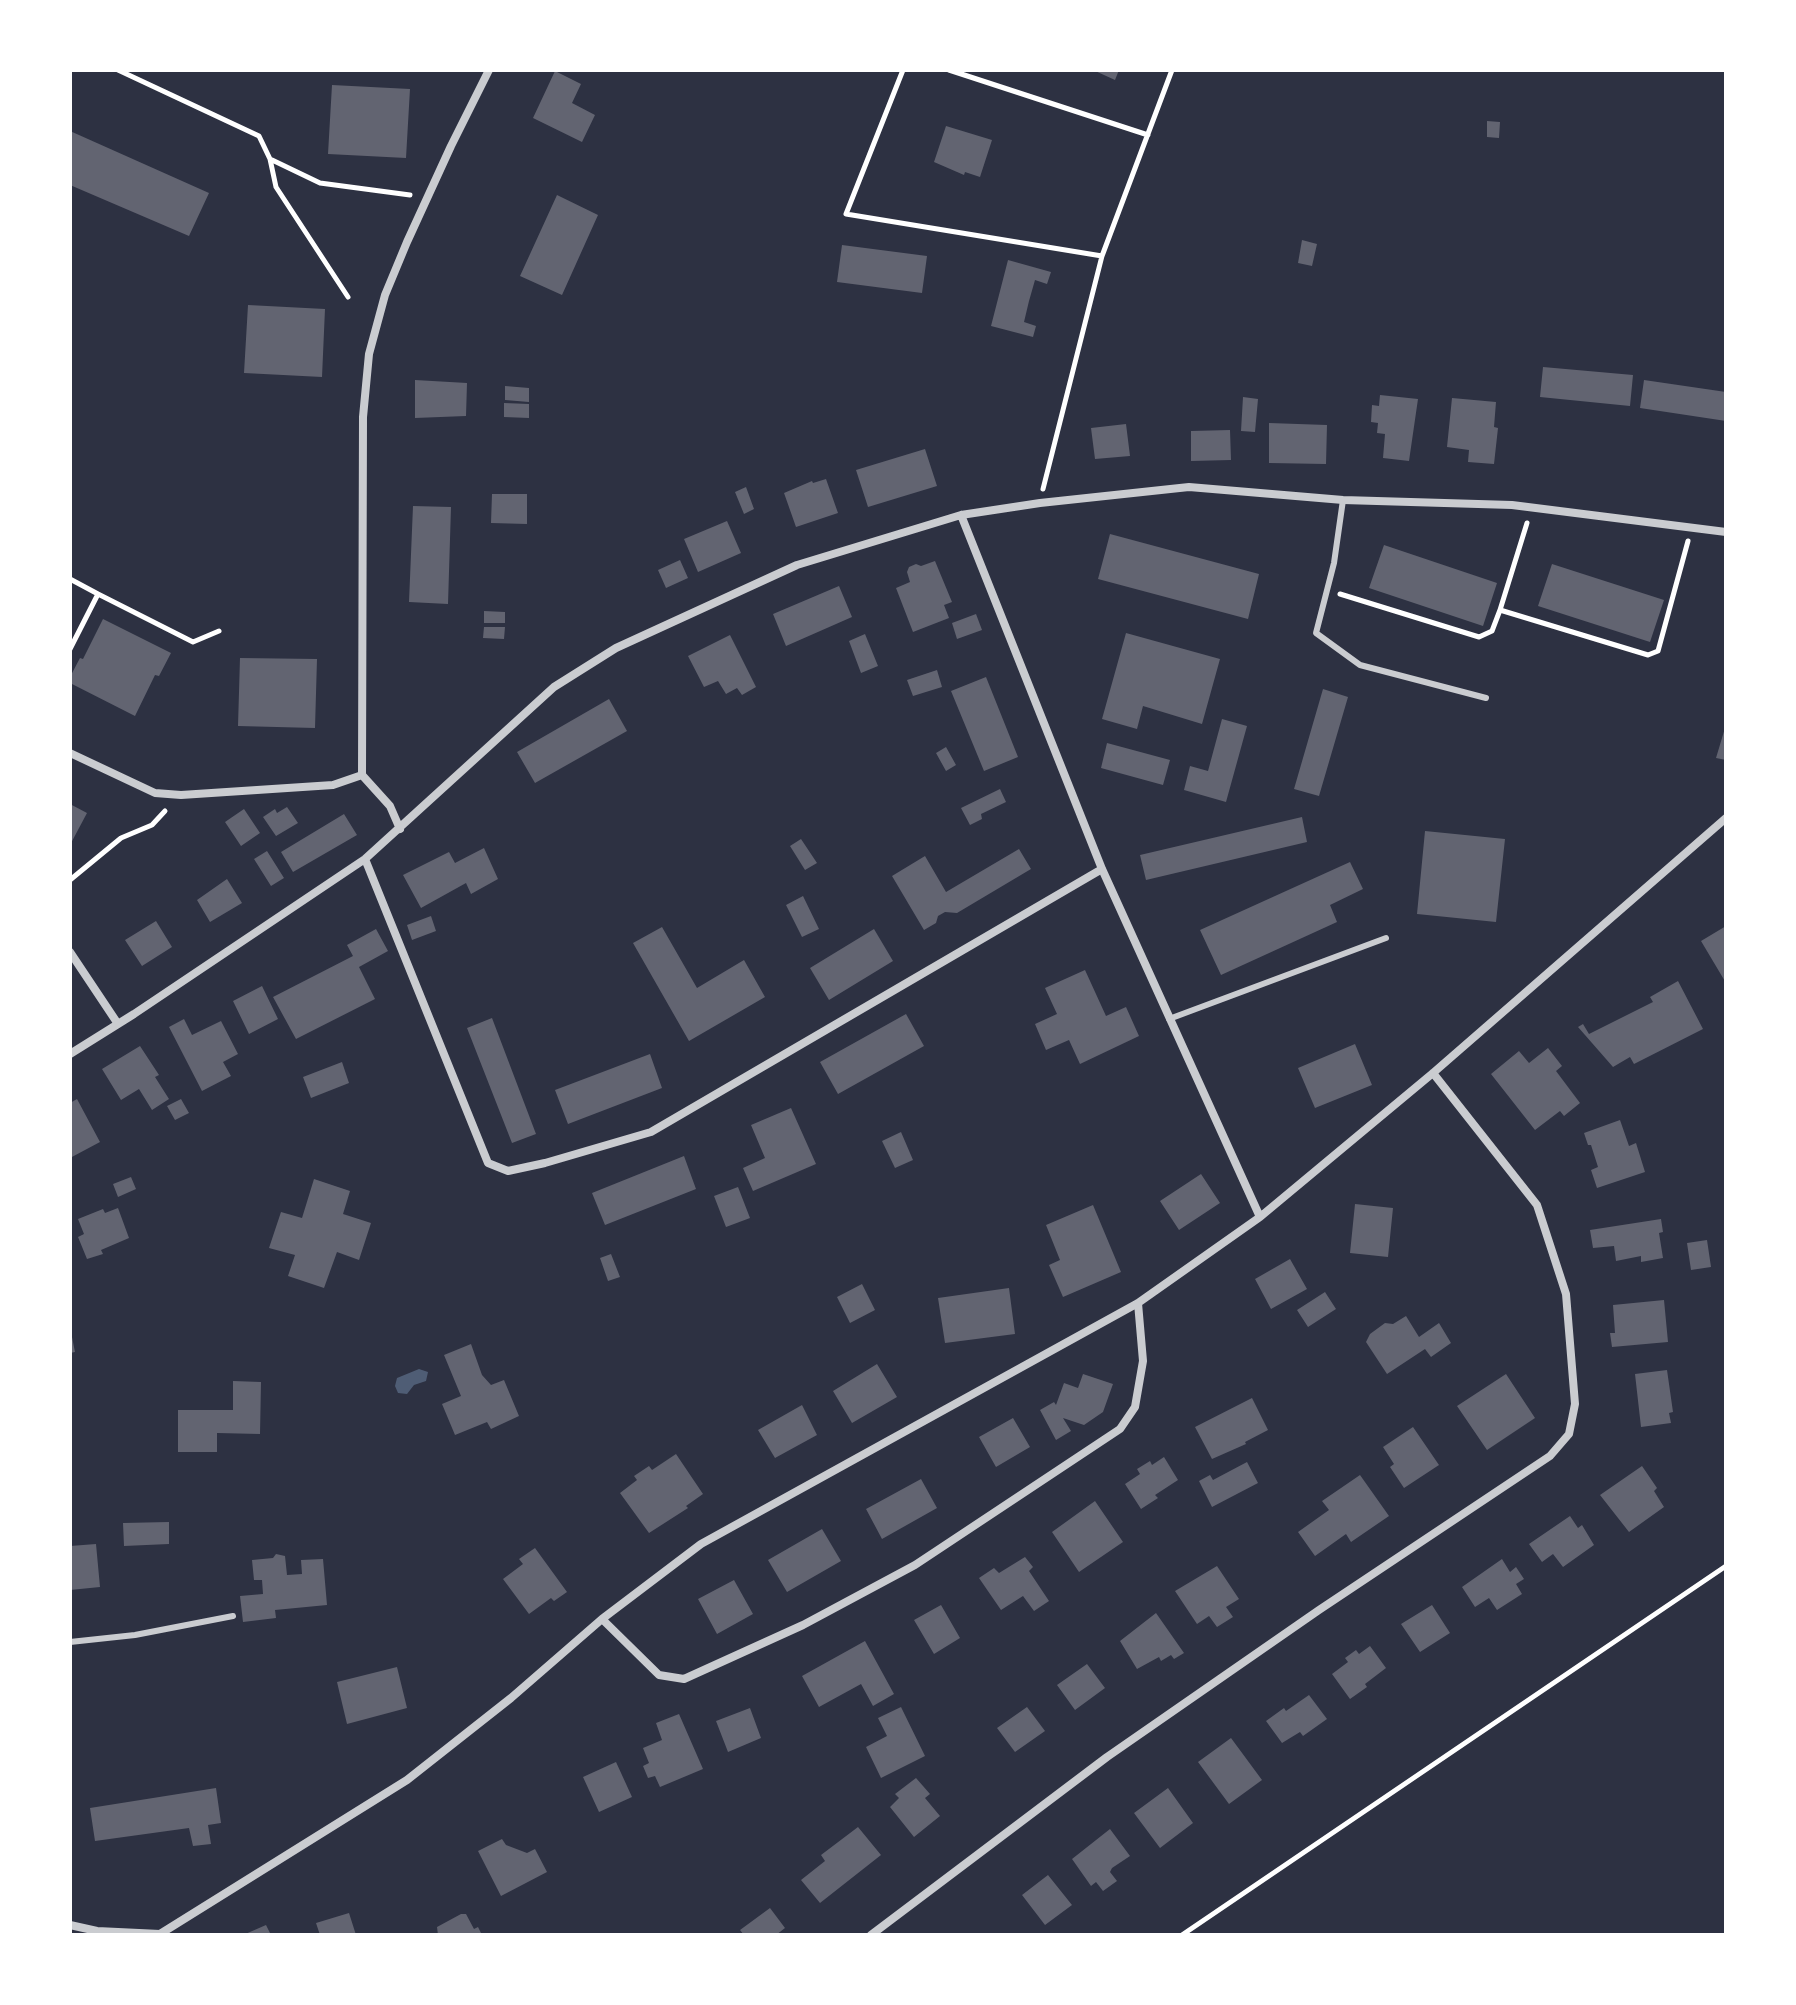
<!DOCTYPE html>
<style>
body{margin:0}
#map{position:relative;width:1796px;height:2005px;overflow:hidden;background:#2d3142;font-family:"PT Sans Narrow",sans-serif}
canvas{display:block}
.frame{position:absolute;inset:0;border:72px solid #fff;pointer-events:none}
</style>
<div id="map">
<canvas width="1796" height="2005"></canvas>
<div class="frame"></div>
</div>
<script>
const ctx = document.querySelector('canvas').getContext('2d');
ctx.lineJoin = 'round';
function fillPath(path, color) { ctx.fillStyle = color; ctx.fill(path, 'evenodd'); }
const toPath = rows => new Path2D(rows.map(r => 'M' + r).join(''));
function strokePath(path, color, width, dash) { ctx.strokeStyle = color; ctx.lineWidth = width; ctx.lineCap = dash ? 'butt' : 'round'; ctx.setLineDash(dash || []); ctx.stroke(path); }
const water = toPath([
 [419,1369,428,1372,426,1381,414,1385,407,1394,398,1393,395,1386,397,1378]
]);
const building = toPath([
 [1093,70,1119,70,1115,80],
 [555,71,581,84,572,103,595,115,582,142,533,118],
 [332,85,410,89,406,158,328,154],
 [1487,121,1500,122,1499,138,1487,137],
 [946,126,992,140,980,177,965,172,964,175,934,162],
 [70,131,209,193,189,236,70,185],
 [557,195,598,215,562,295,520,276],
 [1302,240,1317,244,1312,266,1298,263],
 [842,245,927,256,922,293,837,282],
 [1008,260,1051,272,1047,284,1035,280,1029,301,1024,322,1036,326,1033,337,991,326],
 [248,305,325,309,322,377,244,373],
 [1543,367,1633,375,1630,406,1540,397],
 [415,380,467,383,466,416,415,418],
 [1644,380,1726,392,1726,421,1640,408],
 [505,386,529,388,529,402,505,400],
 [1380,395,1418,399,1409,461,1383,458,1385,434,1377,433,1378,423,1371,422,1372,405,1379,406],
 [1243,397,1258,399,1255,432,1241,431],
 [1452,398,1496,402,1494,427,1498,428,1494,464,1468,462,1469,450,1447,447],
 [504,403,529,404,529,418,504,417],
 [1269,423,1327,425,1326,464,1269,463],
 [1126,424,1130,456,1095,459,1091,428],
 [1230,430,1231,460,1191,461,1191,431],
 [925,449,937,486,868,507,856,470],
 [826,479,838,513,796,527,784,493,812,481,813,483],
 [746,487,754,509,744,514,735,492],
 [492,494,527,494,527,524,491,523],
 [413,506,451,507,448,604,409,602],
 [727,521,741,553,698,572,684,539],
 [1110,534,1259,574,1248,619,1098,579],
 [1384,545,1497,583,1483,626,1369,588],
 [680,560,688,578,666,588,658,570],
 [935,561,952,602,944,605,949,618,913,632,896,588,910,582,907,572,909,567,916,564,921,566],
 [1552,564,1664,600,1650,642,1538,606],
 [839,586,852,617,786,646,773,614],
 [484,611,505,612,505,623,484,623],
 [976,614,982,630,957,639,952,623],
 [103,619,171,653,159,676,155,675,135,716,70,683,70,677,80,658,83,659],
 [484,627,505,627,504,639,483,638],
 [1126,633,1220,659,1202,724,1143,706,1137,729,1102,719],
 [865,634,878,666,861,673,849,641],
 [730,635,756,687,742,695,737,688,726,694,718,681,704,687,688,656],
 [240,658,317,659,315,728,238,726],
 [937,670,942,687,913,696,907,680],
 [986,677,1018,757,984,771,951,691],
 [1323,689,1348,697,1319,796,1294,789],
 [609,699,627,731,535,783,517,752],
 [1222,719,1247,726,1226,802,1184,790,1190,766,1208,771],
 [1725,728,1726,728,1726,760,1716,758],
 [1107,743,1170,760,1163,785,1101,768],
 [946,747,956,765,946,771,936,753],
 [1000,789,1006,802,981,814,982,819,970,825,961,808],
 [70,804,87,813,70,845],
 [287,807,298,823,276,836,263,817,275,809,277,813],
 [244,809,260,833,241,846,225,822],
 [344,814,357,835,293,872,281,852],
 [1302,817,1307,842,1146,880,1140,855],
 [1425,831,1505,839,1496,922,1417,914],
 [801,839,817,863,805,870,790,846],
 [484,848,498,879,471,894,466,883,421,908,403,875,449,852,455,863],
 [1019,849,1031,869,957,913,945,912,938,916,936,923,924,930,892,876,925,856,946,892],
 [267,851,284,878,271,886,254,859],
 [1350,862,1363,889,1330,905,1337,922,1221,975,1200,930],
 [227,879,242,903,210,922,197,900],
 [803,896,819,929,802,937,786,905],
 [431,916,436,931,412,940,407,925],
 [156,921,172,947,142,966,125,940],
 [1726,926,1726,983,1701,941],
 [662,927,697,988,744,960,765,997,689,1041,633,943],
 [376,929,388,951,359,967,375,999,296,1039,273,997,353,956,347,945],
 [874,929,893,961,829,1000,810,968],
 [1085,970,1106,1016,1126,1007,1139,1036,1080,1064,1069,1040,1046,1050,1035,1024,1057,1014,1045,988],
 [1678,981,1703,1029,1634,1064,1630,1057,1613,1067,1578,1027,1583,1024,1589,1034,1653,1002,1650,997],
 [262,986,278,1019,249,1034,233,1001],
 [906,1014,924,1046,838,1094,820,1062],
 [492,1018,536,1134,512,1143,467,1028],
 [184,1019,192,1035,221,1021,238,1054,223,1062,231,1076,202,1091,169,1027],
 [1355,1044,1372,1085,1315,1108,1298,1068],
 [140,1046,159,1075,155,1077,169,1099,152,1110,139,1089,121,1100,102,1069],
 [1548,1048,1562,1066,1556,1071,1580,1103,1564,1116,1560,1111,1535,1130,1491,1074,1519,1051,1529,1063],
 [650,1054,662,1088,568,1124,555,1090],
 [342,1062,349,1083,311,1098,303,1077],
 [77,1099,100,1142,70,1158,70,1103],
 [181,1099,189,1113,175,1120,167,1106],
 [791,1108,816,1164,753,1191,743,1168,765,1158,751,1125],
 [1620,1120,1629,1146,1636,1143,1645,1172,1597,1188,1591,1170,1598,1167,1591,1145,1588,1145,1584,1133],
 [901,1132,913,1160,895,1168,882,1141],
 [684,1156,696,1189,605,1225,592,1193],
 [1201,1174,1220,1203,1179,1230,1160,1201],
 [131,1177,136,1189,118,1197,113,1184],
 [314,1179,350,1191,343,1214,371,1223,359,1260,337,1252,324,1288,288,1276,295,1255,269,1248,281,1212,302,1218],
 [738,1187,750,1218,726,1227,714,1196],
 [1355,1204,1393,1208,1388,1257,1350,1253],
 [1093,1205,1121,1272,1063,1297,1049,1265,1060,1260,1046,1225],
 [118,1208,129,1238,101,1250,103,1254,87,1259,78,1237,84,1234,78,1219,103,1209,105,1213],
 [1661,1219,1663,1232,1659,1233,1663,1258,1641,1262,1641,1256,1616,1261,1614,1246,1593,1248,1590,1230],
 [1707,1240,1711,1267,1691,1270,1687,1243],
 [611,1254,620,1277,608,1281,600,1258],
 [1290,1259,1307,1289,1271,1309,1255,1279],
 [862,1284,875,1310,850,1323,837,1297],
 [1009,1288,1015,1334,945,1343,938,1298],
 [1325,1292,1336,1309,1308,1327,1297,1310],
 [1664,1300,1668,1342,1612,1347,1610,1333,1615,1333,1613,1305],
 [1406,1316,1419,1337,1439,1323,1451,1343,1431,1357,1425,1349,1387,1374,1366,1342,1370,1334,1385,1323,1393,1324],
 [71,1332,75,1352,70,1353,70,1333],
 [471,1344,482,1375,491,1385,504,1380,519,1416,491,1429,487,1422,455,1435,442,1404,461,1396,444,1355],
 [877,1364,897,1397,852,1423,833,1391],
 [1667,1370,1673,1412,1669,1413,1671,1423,1641,1427,1635,1374],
 [1083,1374,1113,1384,1103,1412,1084,1425,1063,1418,1071,1431,1056,1440,1040,1410,1054,1402,1056,1405,1064,1383,1078,1388],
 [1506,1374,1535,1418,1487,1450,1457,1406],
 [233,1381,261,1382,260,1434,217,1433,217,1452,178,1452,178,1410,233,1410],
 [1252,1398,1268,1430,1245,1442,1246,1444,1212,1459,1195,1427],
 [802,1405,817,1435,775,1458,758,1430],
 [1013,1418,1030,1447,996,1467,979,1437],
 [1413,1427,1439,1465,1404,1488,1390,1467,1394,1464,1383,1447],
 [676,1454,703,1494,686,1506,688,1508,649,1533,620,1493,637,1480,634,1476,649,1466,652,1470],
 [1164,1457,1178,1480,1155,1495,1158,1498,1141,1509,1125,1484,1140,1474,1137,1469,1150,1461,1152,1465],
 [1247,1462,1258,1483,1212,1507,1199,1481,1210,1475,1213,1480],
 [1642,1466,1657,1488,1654,1491,1664,1507,1629,1532,1600,1495],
 [1360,1475,1389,1516,1351,1542,1346,1534,1315,1556,1298,1532,1329,1510,1322,1501],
 [921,1479,937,1508,882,1539,866,1509],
 [1095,1501,1123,1542,1079,1572,1052,1532],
 [1570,1516,1578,1528,1582,1525,1594,1545,1563,1567,1553,1554,1542,1562,1529,1544],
 [169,1522,169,1544,124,1546,123,1523],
 [822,1529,841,1561,787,1592,768,1560],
 [96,1544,100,1587,70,1590,70,1546],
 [535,1548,567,1592,554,1601,551,1598,529,1614,503,1579,523,1564,519,1559],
 [276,1554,285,1556,287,1575,302,1574,301,1560,323,1559,327,1605,275,1610,276,1618,243,1622,240,1596,263,1594,262,1580,254,1580,252,1560,273,1558],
 [1025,1557,1033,1567,1029,1571,1049,1601,1034,1611,1023,1596,1001,1610,979,1578,994,1568,999,1573],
 [1502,1559,1510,1572,1516,1567,1524,1579,1516,1584,1522,1594,1497,1610,1489,1598,1475,1607,1462,1587],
 [1217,1566,1239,1599,1226,1607,1233,1617,1217,1627,1209,1616,1197,1624,1175,1591],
 [734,1580,753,1614,717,1634,698,1599],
 [941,1605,960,1638,934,1654,914,1620],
 [1432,1605,1450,1633,1420,1652,1401,1624],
 [1156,1613,1184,1653,1174,1659,1171,1655,1161,1661,1159,1657,1137,1669,1120,1641],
 [865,1641,894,1694,873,1706,861,1684,819,1707,802,1676],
 [1370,1646,1386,1668,1365,1684,1367,1687,1350,1699,1332,1674,1348,1662,1345,1658,1356,1650,1359,1654],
 [1087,1664,1105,1688,1075,1710,1057,1685],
 [397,1667,407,1708,347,1724,337,1682],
 [1309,1695,1327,1719,1303,1736,1300,1732,1282,1743,1266,1721,1284,1708,1286,1711],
 [901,1707,925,1756,881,1778,866,1747,887,1736,878,1718],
 [1027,1707,1045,1731,1015,1752,997,1728],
 [750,1708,761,1738,728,1752,716,1721],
 [679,1714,703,1769,660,1787,655,1776,648,1778,643,1766,649,1763,643,1748,662,1740,656,1723],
 [1231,1738,1262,1780,1229,1804,1198,1762],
 [616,1762,632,1797,599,1812,583,1777],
 [916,1778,930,1794,925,1798,940,1816,914,1837,890,1807,899,1798,895,1794],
 [216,1788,221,1823,208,1825,211,1844,193,1846,189,1828,95,1841,90,1808],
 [1168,1788,1193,1823,1160,1848,1134,1813],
 [858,1827,881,1855,820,1903,801,1880,825,1861,821,1855],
 [1110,1829,1130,1856,1112,1868,1110,1872,1117,1881,1103,1891,1096,1882,1091,1886,1072,1859],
 [502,1839,506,1845,527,1853,535,1849,547,1872,501,1896,478,1851],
 [1048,1875,1072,1905,1045,1925,1022,1895],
 [770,1908,785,1928,776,1935,744,1935,740,1930],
 [349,1913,356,1935,320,1935,316,1923],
 [461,1914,466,1914,474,1929,478,1927,482,1935,438,1935,437,1927],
 [266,1925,271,1935,243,1935]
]);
const path = toPath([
 [118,70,259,136,270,159,320,183,410,195],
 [903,70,846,214,1102,256],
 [949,70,1148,135],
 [270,159,276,187,348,297],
 [1043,489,1102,256,1172,70],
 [70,579,98,594],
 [1340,594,1479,637,1492,631,1500,610,1648,655,1658,651,1688,541],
 [1500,610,1527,523],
 [70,649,98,594,193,642,219,631],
 [70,880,121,838,152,825,165,811],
 [1182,1935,1726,1566]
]);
const service = toPath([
 [1343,500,1334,563,1316,633,1360,665,1486,698],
 [1169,1019,1386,938],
 [70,1642,135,1635,233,1616]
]);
const minor = toPath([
 [961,515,1102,869,1260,1217],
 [70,753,155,793,181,795,333,785,362,775],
 [400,829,390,806,362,775,363,417,369,354,385,295,407,242,451,146,489,70],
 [365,859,488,1163,508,1171,545,1163,651,1132,1102,869],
 [70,952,118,1024],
 [70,1054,134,1014,365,859,554,687,616,648,797,565,961,515,1040,503,1189,487,1343,500,1512,505,1726,532],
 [602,1619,659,1675,684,1679,803,1625,915,1565,1120,1429,1135,1407,1143,1361,1138,1303],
 [70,1925,97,1931,160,1934,407,1780,511,1698,602,1619,701,1544,1138,1303,1260,1217,1433,1073,1726,818],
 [871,1935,1107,1757,1319,1610,1550,1456,1569,1434,1575,1404,1566,1294,1537,1205,1433,1073]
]);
fillPath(water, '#4f5d75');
fillPath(building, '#626471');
strokePath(path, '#fff', 5);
strokePath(service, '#caccd0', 6);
strokePath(minor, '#caccd0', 8);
</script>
